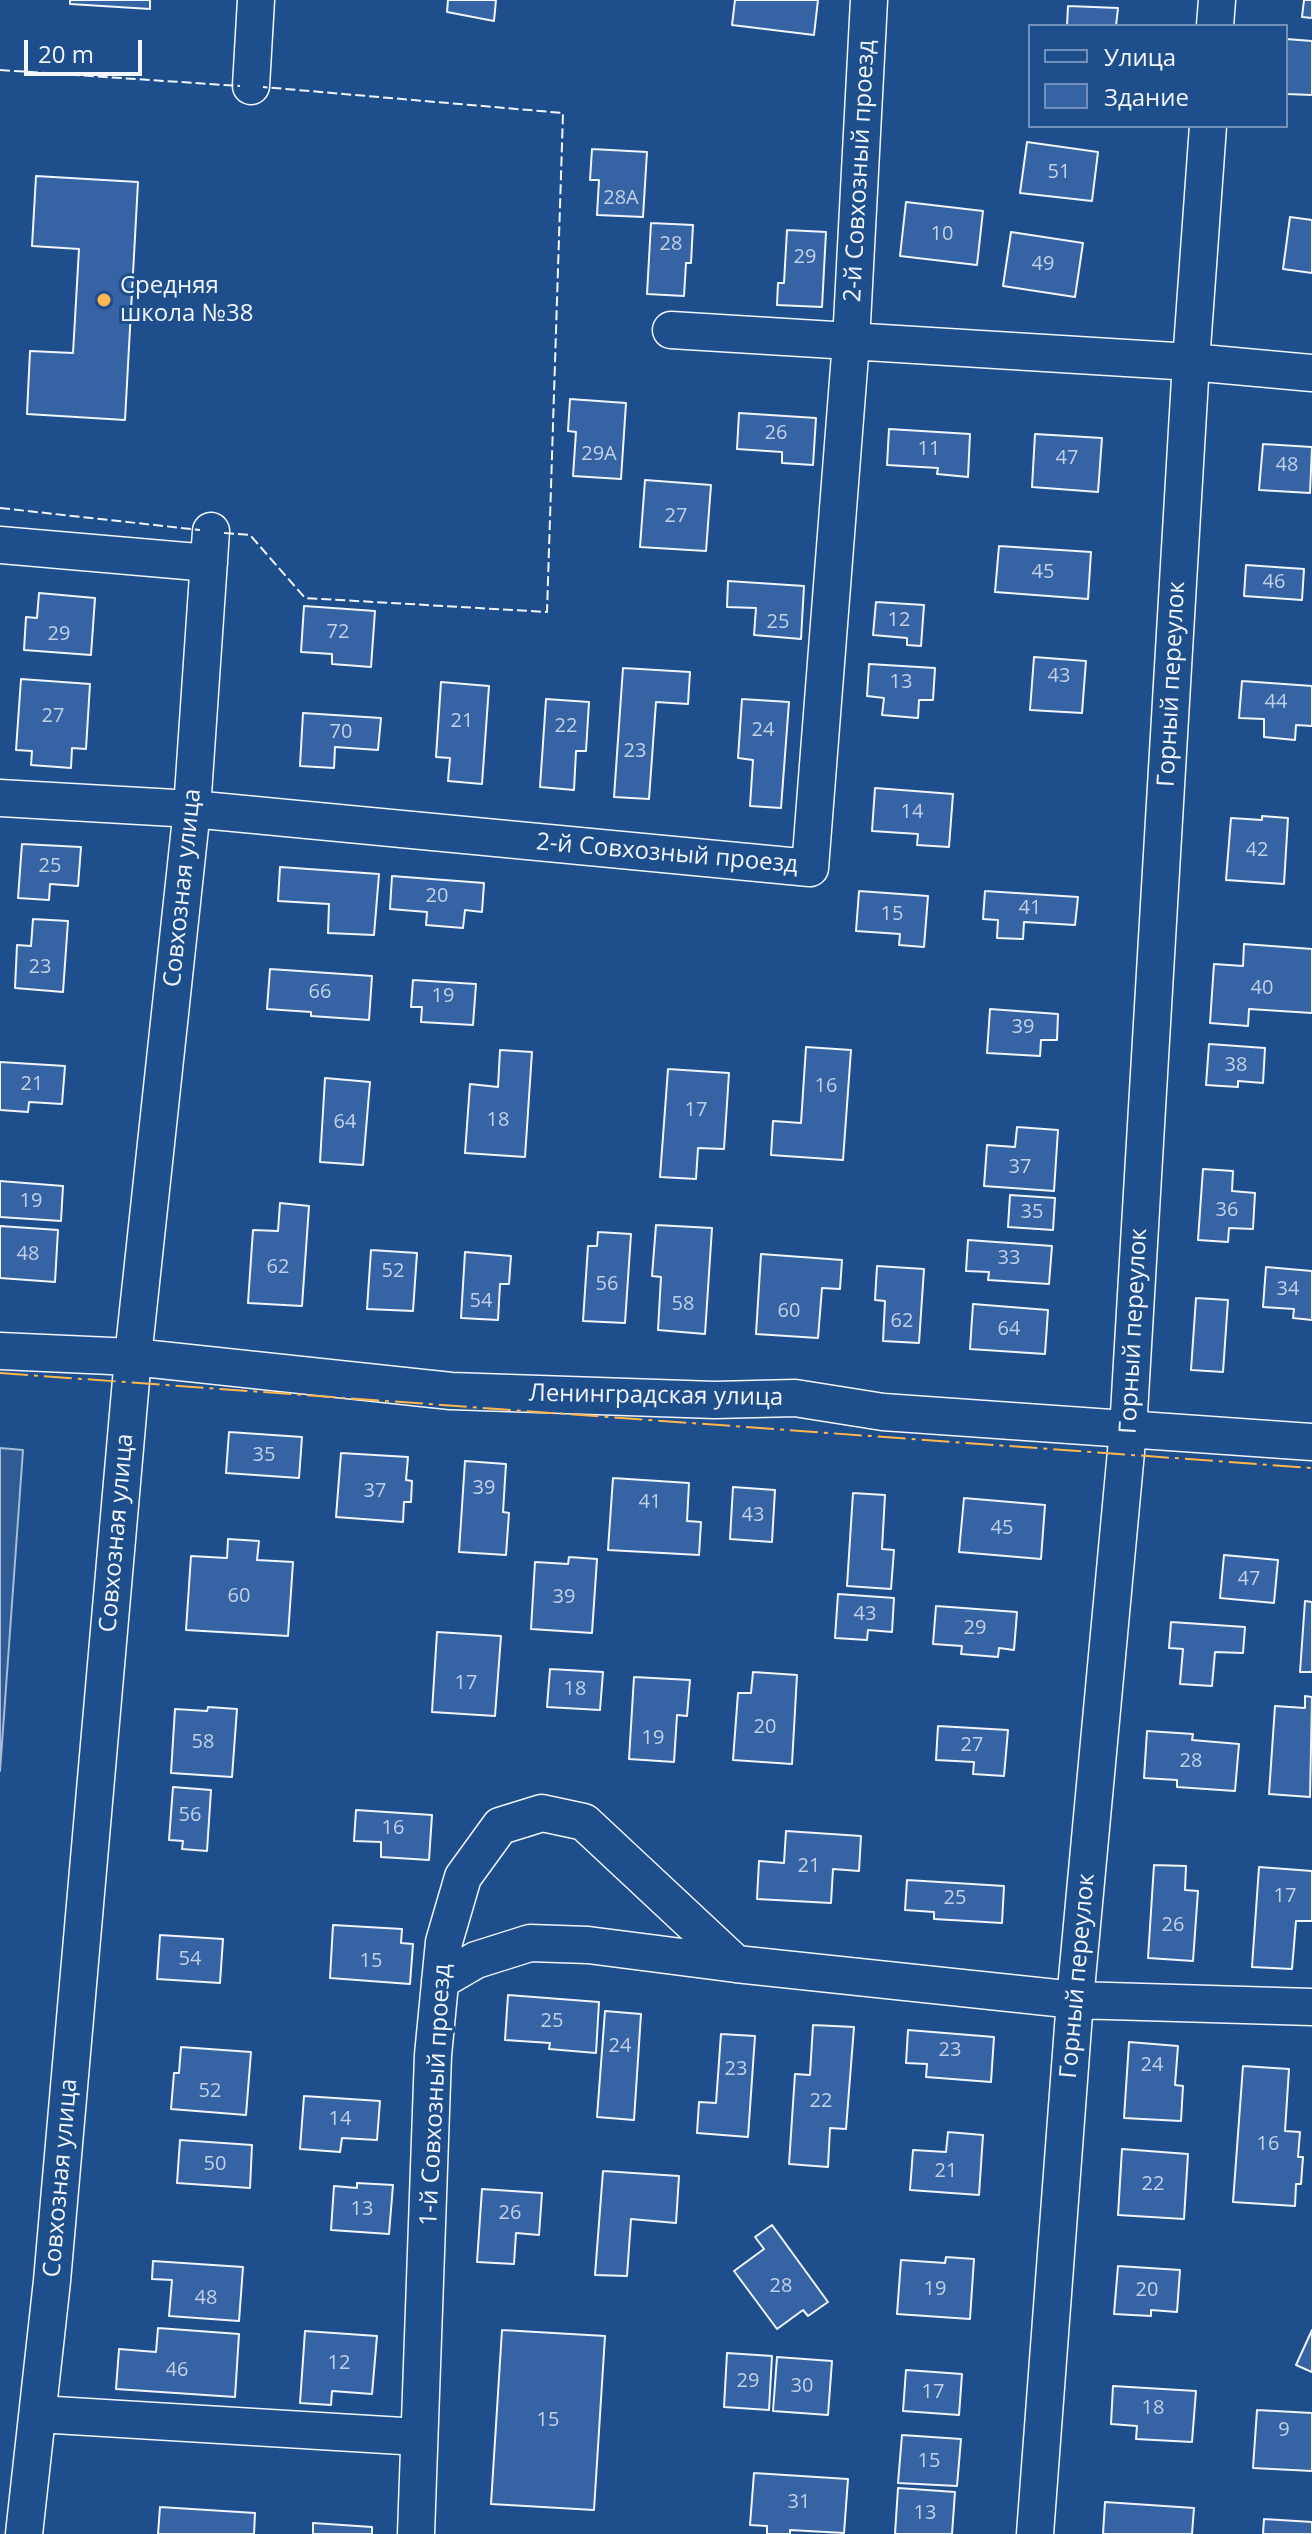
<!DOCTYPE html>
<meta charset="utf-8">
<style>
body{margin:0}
#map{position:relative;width:1312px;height:2534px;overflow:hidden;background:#1f4e8c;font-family:"Open Sans",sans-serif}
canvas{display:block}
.legend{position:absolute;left:1028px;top:24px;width:260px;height:104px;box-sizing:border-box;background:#1f4e8c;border:2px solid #7391ba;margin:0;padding:10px 14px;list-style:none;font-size:24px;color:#f2f6ff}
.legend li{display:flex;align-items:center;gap:16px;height:40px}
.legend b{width:40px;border:2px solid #7391ba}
.scale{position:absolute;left:24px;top:40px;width:118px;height:36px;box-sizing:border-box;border:4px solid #f2f6ff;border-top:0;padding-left:10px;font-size:24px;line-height:28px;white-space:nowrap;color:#f2f6ff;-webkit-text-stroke:6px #1f4e8c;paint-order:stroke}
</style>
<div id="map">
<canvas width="1312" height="2534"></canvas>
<ul class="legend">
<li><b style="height:10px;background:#1f4e8c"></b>Улица</li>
<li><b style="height:22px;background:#3563a3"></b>Здание</li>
</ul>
<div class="scale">20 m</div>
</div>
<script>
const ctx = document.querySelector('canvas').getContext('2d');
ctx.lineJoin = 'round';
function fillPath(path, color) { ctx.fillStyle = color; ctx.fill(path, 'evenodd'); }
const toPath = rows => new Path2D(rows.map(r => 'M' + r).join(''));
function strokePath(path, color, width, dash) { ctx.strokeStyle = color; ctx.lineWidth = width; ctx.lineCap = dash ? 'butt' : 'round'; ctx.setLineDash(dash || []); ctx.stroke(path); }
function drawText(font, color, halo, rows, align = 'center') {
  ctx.font = font + ' "Open Sans",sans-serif'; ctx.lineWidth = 6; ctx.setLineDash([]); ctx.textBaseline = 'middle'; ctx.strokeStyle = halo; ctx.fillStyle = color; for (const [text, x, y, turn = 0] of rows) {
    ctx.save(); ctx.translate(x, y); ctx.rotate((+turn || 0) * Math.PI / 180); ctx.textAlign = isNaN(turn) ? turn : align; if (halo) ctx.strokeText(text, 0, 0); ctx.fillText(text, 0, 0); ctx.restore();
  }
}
const built = toPath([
 [0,1448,23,1450,0,1771,0,1448]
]);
const building = toPath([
 [70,0,150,0,150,9,70,4,70,0],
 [448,0,496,0,494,21,447,12,448,0],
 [735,0,818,0,814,35,732,25,735,0],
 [1304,0,1312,0,1312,18,1302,17,1304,0],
 [1068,6,1118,8,1116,26,1067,26,1068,6],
 [1286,39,1312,41,1312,95,1286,94,1286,39],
 [1027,142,1098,152,1092,201,1020,193,1027,142],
 [592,149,647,152,643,217,597,215,599,180,590,180,592,149],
 [36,176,138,182,125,420,27,414,30,351,73,353,79,249,32,246,36,176],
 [906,202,983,211,977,265,900,256,906,202],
 [1290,217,1312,220,1312,273,1283,269,1290,217],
 [651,223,693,225,691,263,686,263,684,296,647,294,651,223],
 [787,230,826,232,822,307,777,305,778,283,784,283,787,230],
 [1011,232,1083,243,1075,297,1003,286,1011,232],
 [570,399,626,403,621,479,573,476,576,432,568,431,570,399],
 [739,413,816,418,813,465,782,463,782,452,737,449,739,413],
 [889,429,970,434,968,477,937,474,938,468,887,465,889,429],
 [1035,434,1102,438,1098,492,1032,487,1035,434],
 [1263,444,1312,447,1310,493,1259,490,1263,444],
 [645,480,711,485,706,551,640,547,645,480],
 [999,546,1091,552,1088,599,995,592,999,546],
 [1246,565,1304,569,1302,600,1244,596,1246,565],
 [728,581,804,586,801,639,754,635,756,608,727,607,728,581],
 [39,593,95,598,91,655,24,650,26,617,37,618,39,593],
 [876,602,924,605,921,646,907,645,907,638,873,635,876,602],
 [304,606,375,611,371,667,332,664,332,654,301,652,304,606],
 [1034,657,1086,661,1082,713,1030,710,1034,657],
 [869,664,935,668,933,700,919,700,918,718,882,715,884,698,867,696,869,664],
 [623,668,690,672,688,704,656,702,649,799,614,797,623,668],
 [21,679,90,684,86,749,72,748,71,768,31,765,32,751,16,750,21,679],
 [1242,681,1312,686,1312,726,1296,725,1295,740,1264,737,1264,719,1239,718,1242,681],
 [441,682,489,686,482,784,448,781,450,758,436,757,441,682],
 [546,699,589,702,586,751,576,751,574,790,540,787,546,699],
 [742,699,789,702,781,808,750,806,753,760,738,758,742,699],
 [303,713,381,718,378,750,335,747,334,768,300,766,303,713],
 [875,788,953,794,949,847,917,845,918,834,872,831,875,788],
 [1262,816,1288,818,1284,884,1226,880,1231,818,1262,820,1262,816],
 [22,844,81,847,78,886,50,884,49,900,18,898,22,844],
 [280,867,379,874,374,935,328,933,329,904,278,901,280,867],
 [392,876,484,883,482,912,465,910,463,928,426,925,427,912,390,909,392,876],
 [859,891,928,896,924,947,899,945,900,934,856,931,859,891],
 [985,891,1078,897,1075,925,1024,922,1023,939,997,938,998,920,983,919,985,891],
 [33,919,68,921,63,992,15,988,17,945,31,946,33,919],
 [1244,944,1312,949,1312,1013,1249,1009,1248,1026,1210,1023,1214,964,1243,966,1244,944],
 [270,969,372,976,369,1020,311,1016,311,1012,267,1009,270,969],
 [413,980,476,984,473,1025,421,1022,422,1007,411,1007,413,980],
 [990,1009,1058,1014,1057,1040,1041,1040,1040,1056,987,1053,990,1009],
 [1209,1044,1265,1048,1263,1083,1238,1081,1238,1087,1206,1085,1209,1044],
 [806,1047,851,1050,843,1160,771,1155,773,1121,801,1123,806,1047],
 [500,1050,532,1052,525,1157,465,1153,470,1084,498,1087,500,1050],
 [0,1062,65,1066,62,1104,29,1102,28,1112,0,1110,0,1062],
 [668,1069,729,1073,724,1149,698,1148,696,1179,660,1177,668,1069],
 [325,1078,370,1082,363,1165,320,1162,325,1078],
 [1017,1127,1058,1130,1054,1191,984,1186,987,1145,1015,1147,1017,1127],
 [1203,1169,1233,1171,1232,1191,1255,1193,1253,1229,1229,1228,1228,1242,1198,1240,1203,1169],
 [0,1181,63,1186,61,1221,0,1217,0,1181],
 [1010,1195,1055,1198,1053,1230,1008,1227,1010,1195],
 [280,1203,309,1206,302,1306,248,1303,253,1230,278,1231,280,1203],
 [656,1225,712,1228,705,1334,658,1330,661,1277,652,1276,656,1225],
 [0,1226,58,1230,55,1282,0,1278,0,1226],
 [598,1232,631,1234,625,1323,583,1321,588,1246,597,1246,598,1232],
 [968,1240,1052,1246,1049,1284,988,1280,989,1272,966,1271,968,1240],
 [371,1250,417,1253,413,1311,367,1309,371,1250],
 [465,1252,511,1256,509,1284,500,1284,498,1320,461,1318,465,1252],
 [761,1254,842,1260,840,1289,822,1288,818,1338,756,1334,761,1254],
 [877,1266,924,1269,919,1343,883,1341,885,1301,875,1300,877,1266],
 [1266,1267,1312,1271,1312,1320,1293,1318,1294,1309,1263,1307,1266,1267],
 [1196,1298,1228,1300,1223,1372,1191,1370,1196,1298],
 [973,1304,1048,1310,1045,1354,970,1349,973,1304],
 [229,1432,302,1437,299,1478,226,1473,229,1432],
 [341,1453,408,1457,406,1480,412,1481,411,1502,404,1502,403,1522,336,1517,341,1453],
 [465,1461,506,1464,503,1512,509,1513,506,1555,459,1552,465,1461],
 [613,1478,689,1483,687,1521,701,1522,699,1555,608,1550,613,1478],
 [733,1487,775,1490,772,1542,730,1539,733,1487],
 [853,1493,885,1495,882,1549,894,1550,891,1589,847,1586,853,1493],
 [964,1498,1045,1505,1041,1559,959,1552,964,1498],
 [228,1539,259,1541,257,1560,293,1562,288,1636,186,1630,191,1556,227,1558,228,1539],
 [1224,1555,1278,1560,1274,1603,1220,1598,1224,1555],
 [569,1557,597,1559,592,1633,531,1629,535,1562,568,1564,569,1557],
 [838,1594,894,1598,892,1632,868,1630,867,1640,835,1638,838,1594],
 [1305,1601,1312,1602,1312,1672,1300,1672,1305,1601],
 [936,1606,1017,1612,1014,1650,999,1648,998,1657,961,1654,962,1646,933,1644,936,1606],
 [1171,1622,1245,1627,1243,1653,1215,1652,1212,1686,1180,1684,1183,1649,1169,1648,1171,1622],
 [437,1632,501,1636,495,1716,432,1712,437,1632],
 [550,1669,603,1672,600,1710,547,1707,550,1669],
 [753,1672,797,1675,792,1764,733,1760,738,1693,751,1693,753,1672],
 [634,1677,690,1680,687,1716,677,1715,674,1762,629,1759,634,1677],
 [1305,1696,1312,1697,1310,1797,1269,1794,1275,1706,1305,1708,1305,1696],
 [208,1707,237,1709,232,1777,171,1773,175,1709,207,1711,208,1707],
 [938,1726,1008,1730,1004,1776,973,1774,974,1762,936,1760,938,1726],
 [1147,1731,1193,1734,1192,1740,1239,1744,1235,1791,1177,1787,1177,1780,1144,1778,1147,1731],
 [173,1787,211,1790,207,1851,182,1849,183,1841,169,1840,173,1787],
 [356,1810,432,1815,429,1860,381,1857,381,1842,354,1841,356,1810],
 [786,1831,861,1836,859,1871,833,1869,831,1903,757,1899,759,1861,784,1863,786,1831],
 [1154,1865,1186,1866,1185,1890,1198,1891,1193,1961,1148,1958,1154,1865],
 [1259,1867,1312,1871,1312,1921,1296,1921,1292,1969,1252,1967,1259,1867],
 [907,1880,1004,1886,1002,1923,934,1919,934,1912,905,1910,907,1880],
 [333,1925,402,1929,401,1943,413,1944,410,1984,330,1978,333,1925],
 [160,1935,223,1939,220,1983,157,1979,160,1935],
 [508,1995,599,2002,596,2053,549,2049,550,2043,505,2040,508,1995],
 [605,2011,641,2014,634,2120,597,2117,605,2011],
 [813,2025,854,2027,846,2129,830,2128,828,2167,789,2164,795,2074,810,2075,813,2025],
 [908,2030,994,2037,991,2082,926,2077,927,2064,906,2063,908,2030],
 [721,2034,755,2036,748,2137,697,2133,699,2102,716,2103,721,2034],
 [1129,2042,1178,2046,1175,2085,1183,2086,1181,2121,1124,2118,1129,2042],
 [181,2047,251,2052,246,2115,171,2109,174,2073,179,2073,181,2047],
 [1243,2066,1289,2069,1285,2131,1300,2132,1298,2157,1303,2157,1301,2184,1296,2184,1295,2206,1233,2202,1243,2066],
 [304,2096,380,2101,377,2140,342,2138,340,2152,300,2149,304,2096],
 [948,2132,983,2135,979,2195,910,2190,913,2150,946,2152,948,2132],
 [180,2140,252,2145,250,2188,177,2183,180,2140],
 [1122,2149,1188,2154,1184,2219,1118,2215,1122,2149],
 [603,2171,679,2176,676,2223,631,2219,627,2276,595,2275,603,2171],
 [357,2183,393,2185,389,2234,331,2230,334,2186,357,2188,357,2183],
 [482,2189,542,2193,539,2235,516,2233,514,2264,477,2262,482,2189],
 [772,2225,828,2302,808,2316,803,2310,777,2329,734,2271,764,2249,755,2237,772,2225],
 [946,2257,974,2259,970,2319,897,2314,901,2260,945,2263,946,2257],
 [153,2261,243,2267,239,2321,169,2316,172,2280,152,2279,153,2261],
 [1118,2266,1180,2270,1177,2312,1151,2310,1151,2316,1114,2314,1118,2266],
 [158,2328,239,2334,235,2397,116,2389,119,2349,156,2352,158,2328],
 [502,2330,605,2336,594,2510,491,2504,502,2330],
 [1312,2330,1312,2372,1296,2365,1312,2330],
 [305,2331,377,2336,372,2394,332,2391,331,2405,300,2403,305,2331],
 [727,2353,772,2356,769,2410,724,2407,727,2353],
 [777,2357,832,2361,828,2415,773,2411,777,2357],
 [906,2370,962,2374,959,2415,903,2411,906,2370],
 [1113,2386,1196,2391,1192,2442,1136,2439,1137,2426,1111,2424,1113,2386],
 [1257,2410,1312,2413,1312,2471,1253,2468,1257,2410],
 [902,2435,961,2439,957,2486,898,2483,902,2435],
 [754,2473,848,2479,844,2533,790,2530,790,2534,767,2534,767,2526,750,2525,754,2473],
 [898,2488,955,2492,952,2534,895,2534,898,2488],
 [1105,2502,1194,2508,1192,2534,1103,2534,1105,2502],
 [160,2507,255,2513,254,2534,158,2534,160,2507],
 [1264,2519,1312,2522,1312,2534,1263,2534,1264,2519],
 [313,2523,372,2527,372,2534,313,2534,313,2523]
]);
const minor = toPath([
 [1215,26,1217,0],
 [251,86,256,0],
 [671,330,1191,362,1312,373],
 [0,545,209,563],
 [0,798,192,809,810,868,851,342,869,0],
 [0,1351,133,1357,451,1391,715,1400,795,1398,883,1412,1312,1442],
 [440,1981,476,1960,530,1943,588,1945,736,1964],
 [38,2414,419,2437],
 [24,2534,52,2281,133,1357,192,809,211,531],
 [416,2534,433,2055,444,1942,463,1877,500,1826,542,1813,584,1822,736,1964,1075,2000,1312,2007],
 [1035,2534,1075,2000,1128,1430,1191,362,1208,126]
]);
const fence = toPath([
 [0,70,240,86],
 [0,508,200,530],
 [224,533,250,535,305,598,547,612,563,113,263,87]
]);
const power = toPath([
 [0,1373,1312,1468]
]);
const markers = [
 [104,300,8,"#ffb74d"]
];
const numberNames = [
 ["51",1059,172],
 ["28А",621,198],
 ["10",942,234],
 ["28",671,244],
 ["29",805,257],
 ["49",1043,264],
 ["26",776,433],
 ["11",929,449],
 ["29А",599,454],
 ["47",1067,458],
 ["48",1287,465],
 ["27",676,516],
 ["45",1043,572],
 ["46",1274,582],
 ["12",899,620],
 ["25",778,622],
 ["72",338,632],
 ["29",59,634],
 ["43",1059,676],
 ["13",901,682],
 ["44",1276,702],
 ["27",53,716],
 ["21",462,721],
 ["22",566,726],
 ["24",763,730],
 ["70",341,732],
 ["23",635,751],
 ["14",912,812],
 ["42",1257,850],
 ["25",50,866],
 ["20",437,896],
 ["41",1030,908],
 ["15",892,914],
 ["23",40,967],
 ["40",1262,988],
 ["66",320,992],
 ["19",443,996],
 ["39",1023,1027],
 ["38",1236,1065],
 ["21",32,1084],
 ["16",826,1086],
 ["17",696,1110],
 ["18",498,1120],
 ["64",345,1122],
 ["37",1020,1167],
 ["19",31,1201],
 ["36",1227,1210],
 ["35",1032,1212],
 ["48",28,1254],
 ["33",1009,1258],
 ["62",278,1267],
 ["52",393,1271],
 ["56",607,1284],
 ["34",1288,1289],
 ["54",481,1301],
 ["58",683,1304],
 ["60",789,1311],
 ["62",902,1321],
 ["64",1009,1329],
 ["35",264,1455],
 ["39",484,1488],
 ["37",375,1491],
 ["41",650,1502],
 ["43",753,1515],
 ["45",1002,1528],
 ["47",1249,1579],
 ["60",239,1596],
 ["39",564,1597],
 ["43",865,1614],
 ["29",975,1628],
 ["17",466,1683],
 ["18",575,1689],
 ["20",765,1727],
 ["19",653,1738],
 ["58",203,1742],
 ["27",972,1745],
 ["28",1191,1761],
 ["56",190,1815],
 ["16",393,1828],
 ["21",809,1866],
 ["17",1285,1896],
 ["25",955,1898],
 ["26",1173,1925],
 ["54",190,1959],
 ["15",371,1961],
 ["25",552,2021],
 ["24",620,2046],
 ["23",950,2050],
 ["24",1152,2065],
 ["23",736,2069],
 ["52",210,2091],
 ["22",821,2101],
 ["14",340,2119],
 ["16",1268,2144],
 ["50",215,2164],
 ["21",946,2171],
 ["22",1153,2184],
 ["13",362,2209],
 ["26",510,2213],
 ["28",781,2286],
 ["19",935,2289],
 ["20",1147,2290],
 ["48",206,2298],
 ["12",339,2363],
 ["46",177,2370],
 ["29",748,2381],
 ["30",802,2386],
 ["17",933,2392],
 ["18",1153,2408],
 ["15",548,2420],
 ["9",1284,2430],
 ["15",929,2461],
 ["31",799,2502],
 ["13",925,2513]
];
const streetNames = [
 ["2-й Совхозный проезд",860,171,-87],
 ["Горный переулок",1172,684,-87],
 ["2-й Совхозный проезд",667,854,5],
 ["Совхозная улица",183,888,-84],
 ["Горный переулок",1134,1331,-87],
 ["Ленинградская улица",656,1396,1],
 ["Совхозная улица",117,1533,-85],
 ["Горный переулок",1078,1976,-85],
 ["1-й Совхозный проезд",436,2095,-87],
 ["Совхозная улица",61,2178,-85]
];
const poiNames = [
 ["Средняя",120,286],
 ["школа №38",120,314]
];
fillPath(built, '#305b95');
strokePath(built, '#a8bbd7', 2);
fillPath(building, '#3563a3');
strokePath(building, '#f2f6ff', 2);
strokePath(minor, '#f2f6ff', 39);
strokePath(minor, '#1f4e8c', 36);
strokePath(fence, '#f2f6ff', 2, [10, 4]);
strokePath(power, '#ffb74d', 2, [28, 6, 4, 6]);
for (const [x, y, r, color] of markers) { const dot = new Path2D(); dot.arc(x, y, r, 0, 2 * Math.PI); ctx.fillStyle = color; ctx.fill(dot); strokePath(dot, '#1f4e8c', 3); }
drawText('20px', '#c3d1e8', null, numberNames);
drawText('24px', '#f2f6ff', '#1f4e8c', streetNames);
drawText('24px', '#f2f6ff', '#1f4e8c', poiNames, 'left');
</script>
